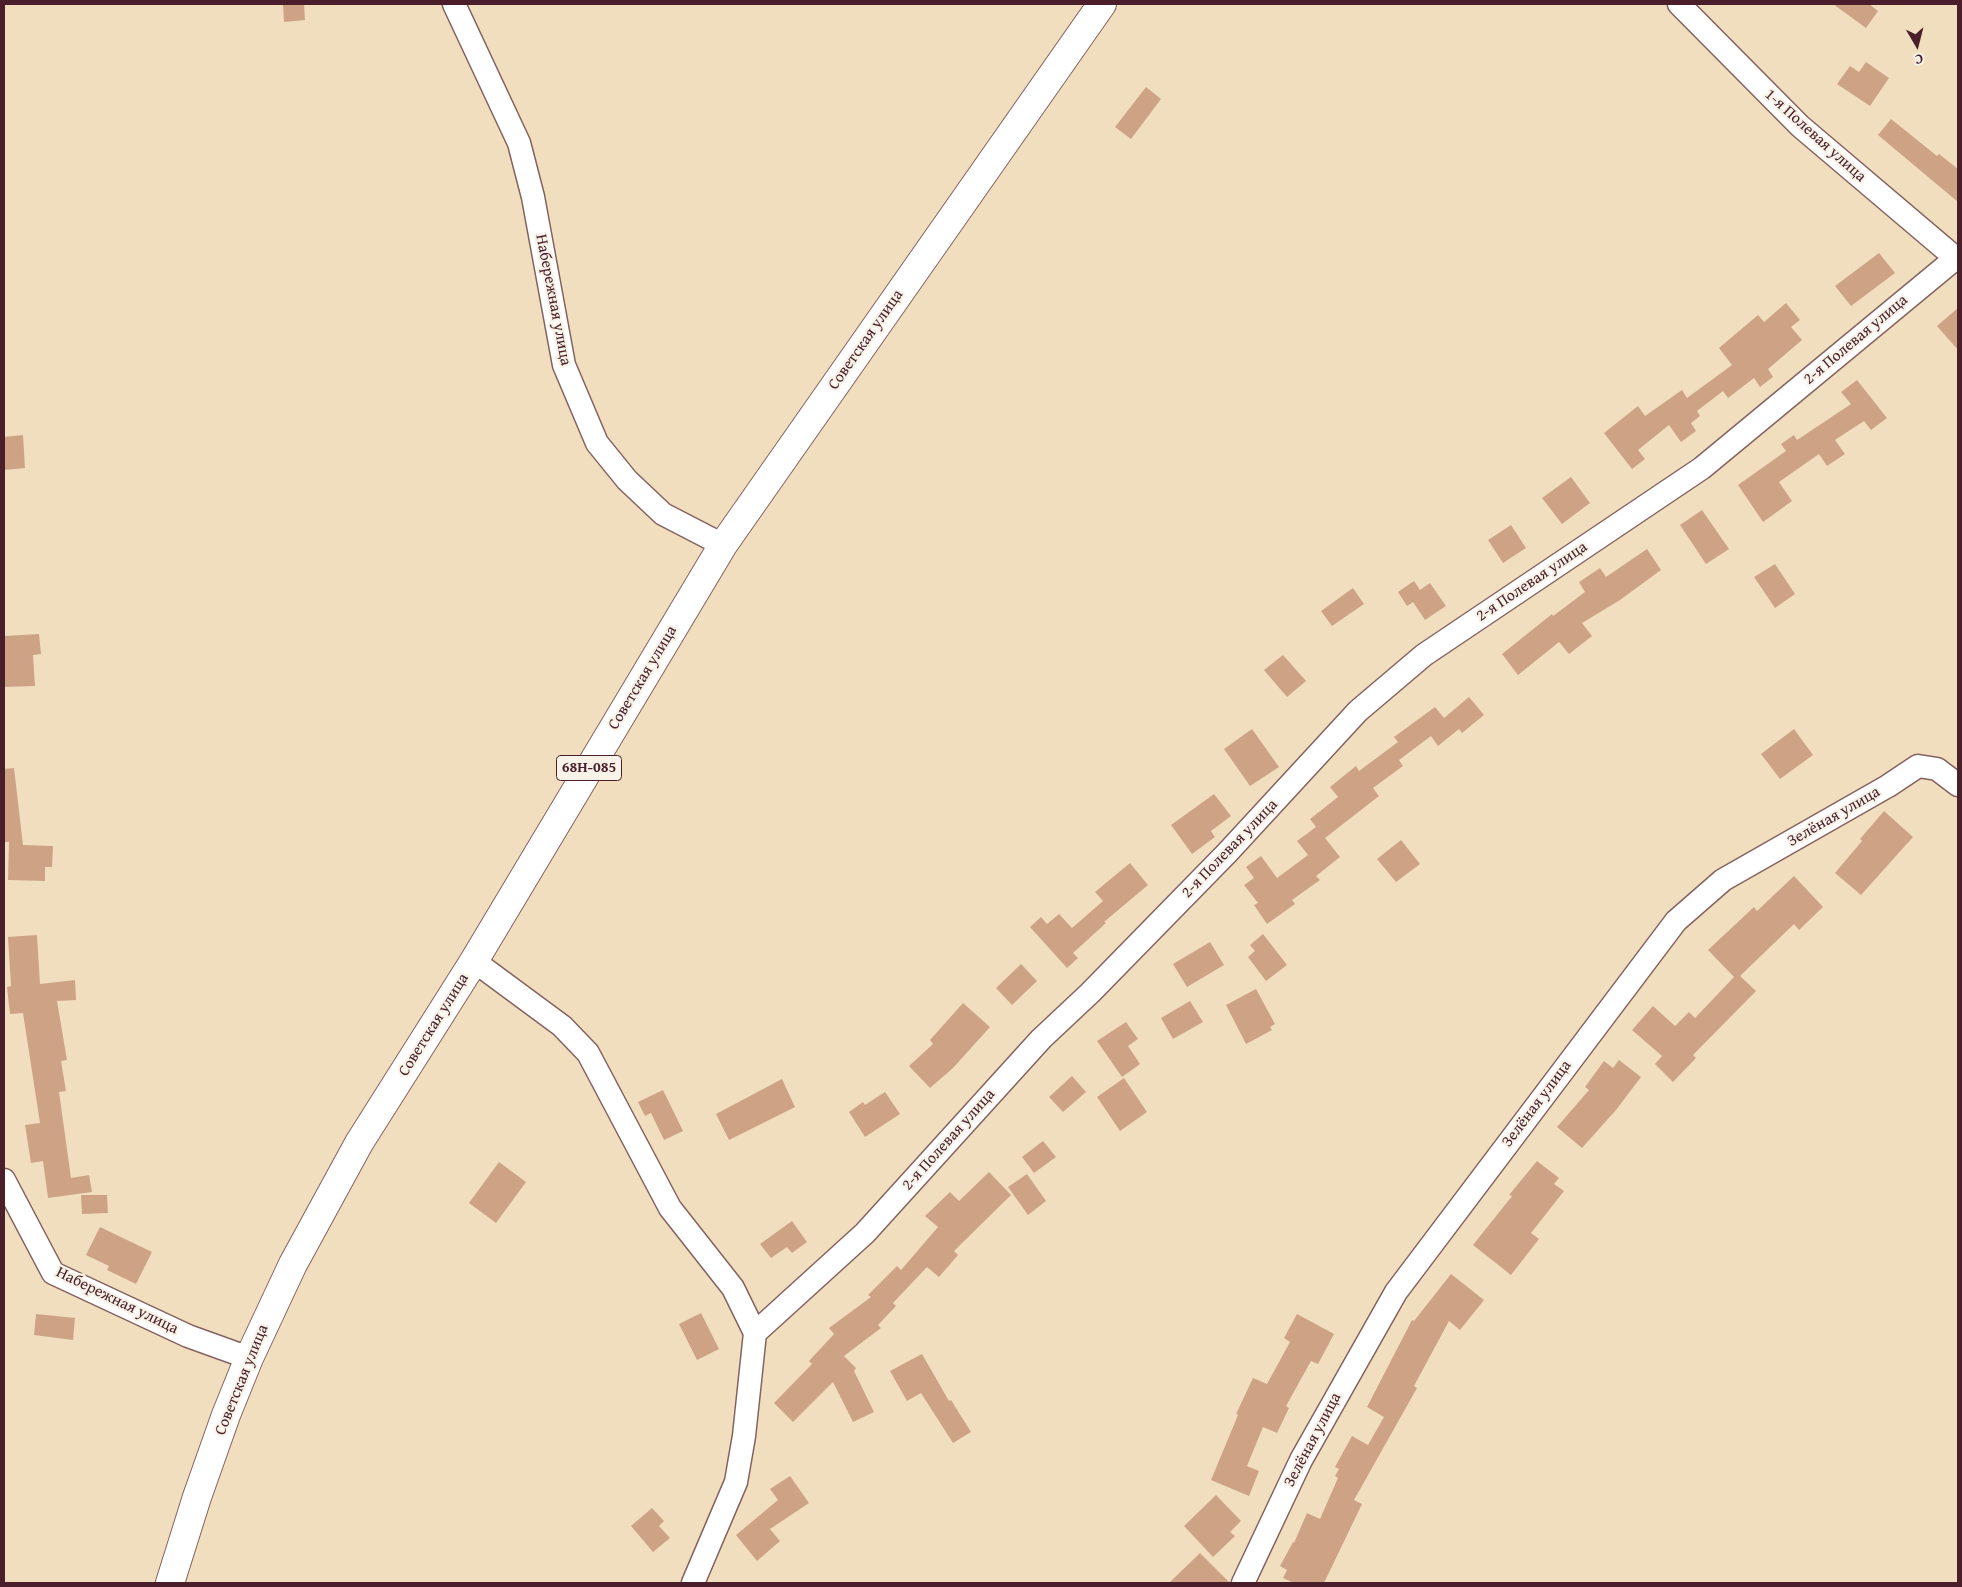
<!DOCTYPE html>
<meta charset="utf-8">
<style>
body{margin:0}
#map{position:relative;width:1962px;height:1587px;overflow:hidden;background:#f1debf;font-family:"Gentium Book Plus",serif}
canvas{display:block}
.frame{position:absolute;inset:0;border:5px solid #4a1f2b;pointer-events:none}
.north{position:absolute;left:1892px;top:20px;width:50px;height:50px;-webkit-text-stroke:4px #f7f3e8;paint-order:stroke;rotate:172deg;font-size:14px;font-weight:700;line-height:20px;text-align:center;color:#4a1f2b}
.north::after{content:'';display:block;margin:auto;width:18px;height:22px;background:#4a1f2b;clip-path:polygon(50% 0,100% 100%,50% 72%,0 100%)}
</style>
<div id="map">
<canvas width="1962" height="1587"></canvas>
<div class="frame"></div>
<div class="north">С</div>
</div>
<script>
const ctx = document.querySelector('canvas').getContext('2d');
ctx.lineJoin = 'round';
function fillPath(path, color) { ctx.fillStyle = color; ctx.fill(path, 'evenodd'); }
const toPath = rows => new Path2D(rows.map(r => 'M' + r).join(''));
function strokePath(path, color, width, dash) { ctx.strokeStyle = color; ctx.lineWidth = width; ctx.lineCap = dash ? 'butt' : 'round'; ctx.setLineDash(dash || []); ctx.stroke(path); }
function drawText(font, color, halo, rows, align = 'center') {
  ctx.font = font + ' "Gentium Book Plus",serif'; ctx.lineWidth = 4.5; ctx.setLineDash([]); ctx.textBaseline = 'middle'; ctx.strokeStyle = halo; ctx.fillStyle = color; for (const [text, x, y, turn = 0] of rows) {
    ctx.save(); ctx.translate(x, y); ctx.rotate((+turn || 0) * Math.PI / 180); ctx.textAlign = isNaN(turn) ? turn : align; if (halo) ctx.strokeText(text, 0, 0); ctx.fillText(text, 0, 0); ctx.restore();
  }
}
const building = toPath([
 [283,4,304,4,305,20,284,22],
 [1833,4,1869,4,1878,11,1866,28],
 [1866,62,1889,78,1870,106,1837,84,1850,66,1859,72],
 [1146,87,1161,99,1131,139,1115,127],
 [1891,119,1937,156,1939,154,1958,169,1958,202,1878,135],
 [1879,253,1895,273,1851,306,1835,286],
 [1786,303,1800,320,1791,327,1802,340,1768,369,1773,377,1760,387,1754,378,1728,398,1723,391,1697,411,1700,416,1691,423,1696,431,1681,442,1669,425,1638,450,1645,459,1632,469,1604,433,1638,406,1645,416,1682,390,1687,398,1732,365,1719,348,1758,315,1764,322],
 [1958,308,1958,350,1937,326],
 [1857,380,1887,418,1871,430,1864,421,1835,440,1845,454,1827,466,1819,454,1779,482,1792,501,1763,522,1738,485,1786,451,1781,444,1794,435,1797,440,1851,404,1841,392],
 [23,435,25,468,4,470,4,437],
 [1571,477,1590,503,1562,524,1542,498],
 [1702,510,1729,549,1706,564,1680,525],
 [1511,525,1526,548,1503,563,1488,540],
 [1647,549,1661,570,1620,600,1582,623,1592,636,1569,654,1559,642,1518,675,1502,654,1552,614,1553,616,1585,592,1579,582,1600,568,1606,577],
 [1775,564,1795,594,1775,608,1754,577],
 [1414,581,1420,590,1430,583,1446,606,1425,620,1413,602,1407,606,1398,592],
 [1353,588,1364,604,1332,626,1321,611],
 [39,634,41,654,33,655,35,686,4,687,4,636],
 [1283,655,1306,681,1287,697,1264,670],
 [1469,697,1484,715,1462,733,1459,729,1438,746,1431,736,1399,760,1403,766,1373,788,1379,796,1325,838,1340,857,1316,876,1320,880,1292,900,1295,904,1267,924,1254,905,1258,903,1244,885,1254,878,1246,867,1261,856,1277,878,1308,855,1297,841,1316,827,1310,819,1338,797,1330,787,1356,766,1359,771,1398,742,1394,737,1435,707,1444,718],
 [1252,729,1279,767,1250,786,1224,749],
 [1794,729,1813,755,1780,779,1761,754],
 [14,768,23,845,53,846,52,867,45,867,45,881,8,880,9,842,4,842,4,769],
 [1214,794,1231,816,1211,831,1215,837,1192,854,1171,825],
 [1884,811,1913,837,1861,895,1835,873,1862,841,1860,839],
 [1401,840,1420,864,1396,882,1377,859],
 [1130,863,1148,885,1104,922,1106,923,1073,953,1078,958,1067,968,1030,927,1041,917,1047,924,1059,914,1072,928,1103,901,1095,892],
 [1794,876,1823,907,1799,930,1794,924,1740,976,1756,991,1693,1055,1696,1058,1673,1082,1655,1064,1662,1056,1632,1030,1653,1006,1675,1026,1689,1012,1695,1018,1734,977,1708,950,1754,907,1757,911],
 [1263,934,1287,965,1266,981,1248,957,1255,951,1250,945],
 [37,935,40,984,75,980,76,1000,57,1001,67,1060,61,1061,66,1091,59,1092,71,1178,89,1175,92,1192,48,1198,43,1161,31,1163,25,1125,40,1123,23,1013,10,1014,7,987,11,986,8,937],
 [1210,942,1224,965,1187,987,1173,964],
 [1021,964,1037,981,1012,1005,996,988],
 [1256,989,1275,1024,1270,1027,1272,1030,1246,1044,1226,1005],
 [1190,1001,1203,1022,1173,1039,1161,1018],
 [963,1003,990,1027,953,1068,930,1088,909,1066,933,1044,930,1040],
 [1126,1022,1138,1039,1128,1046,1140,1064,1122,1077,1097,1041],
 [1619,1060,1641,1077,1616,1110,1582,1148,1557,1127,1589,1090,1585,1087,1604,1061,1613,1068],
 [1072,1076,1086,1092,1063,1112,1049,1097],
 [1124,1078,1147,1112,1120,1131,1097,1097],
 [782,1079,795,1107,729,1140,716,1114],
 [663,1090,683,1131,664,1140,651,1113,645,1116,638,1102],
 [885,1092,900,1114,865,1137,849,1112,863,1102,865,1105],
 [1043,1141,1056,1157,1034,1173,1022,1157],
 [1537,1161,1559,1178,1554,1184,1564,1191,1531,1233,1539,1239,1511,1275,1473,1245,1512,1196,1509,1195],
 [499,1162,526,1182,496,1223,469,1203],
 [989,1172,1011,1195,954,1251,958,1255,939,1277,927,1267,893,1303,896,1306,878,1325,881,1328,844,1356,856,1368,854,1371,874,1412,853,1422,833,1382,793,1422,774,1403,812,1364,809,1361,834,1334,829,1328,871,1297,868,1295,897,1266,901,1270,938,1227,925,1216,950,1192,959,1201],
 [1027,1174,1046,1201,1028,1215,1008,1187],
 [81,1195,107,1195,108,1213,82,1214],
 [792,1221,807,1242,792,1253,787,1247,771,1258,760,1244],
 [100,1227,152,1252,136,1284,107,1270,109,1266,86,1255],
 [1451,1274,1484,1300,1460,1330,1449,1321,1414,1386,1417,1388,1354,1500,1362,1504,1324,1583,1294,1583,1283,1578,1287,1570,1280,1566,1293,1542,1294,1543,1307,1513,1320,1519,1338,1478,1335,1476,1339,1469,1335,1467,1352,1436,1368,1445,1384,1417,1367,1407,1412,1320,1414,1321],
 [701,1313,719,1349,697,1360,679,1324],
 [36,1314,75,1318,73,1340,34,1335],
 [1297,1314,1334,1334,1318,1364,1311,1361,1286,1406,1289,1408,1277,1433,1263,1427,1247,1466,1259,1471,1249,1496,1211,1480,1238,1415,1236,1414,1253,1378,1267,1384,1290,1342,1284,1338],
 [922,1354,949,1401,951,1400,971,1432,953,1443,921,1393,907,1401,890,1371],
 [790,1476,809,1503,770,1529,780,1541,757,1561,736,1535,778,1500,770,1489],
 [1216,1495,1241,1521,1230,1532,1235,1536,1213,1557,1184,1526],
 [652,1508,664,1521,659,1526,670,1538,653,1552,631,1526],
 [1200,1553,1230,1583,1169,1583]
]);
const minor = toPath([
 [454,4,519,143,533,197,564,365,597,443,627,480,663,514,723,545],
 [1679,4,1800,126,1958,260],
 [474,961,562,1026,588,1053,670,1208,733,1288,755,1333],
 [4,1180,53,1273,188,1336,249,1358],
 [693,1583,736,1482,744,1436,755,1333,865,1233,1041,1039,1090,993,1227,853,1358,711,1424,655,1702,468,1956,258],
 [1243,1583,1301,1460,1396,1292,1676,921,1723,880,1888,786,1918,766,1937,769,1958,785]
]);
const primary = toPath([
 [170,1583,197,1497,226,1415,249,1358,293,1264,359,1143,474,961,723,545,1102,4]
]);
const shields = [
 [589,768,65]
];
const shieldNames = [
 ["68Н-085",589,768]
];
const streetNames = [
 ["1-я Полевая улица",1815,136,42],
 ["Набережная улица",553,300,79],
 ["Советская улица",866,340,-55],
 ["2-я Полевая улица",1856,340,-40],
 ["2-я Полевая улица",1532,582,-34],
 ["Советская улица",643,678,-59],
 ["Зелёная улица",1834,817,-30],
 ["2-я Полевая улица",1230,849,-46],
 ["Советская улица",434,1025,-58],
 ["Зелёная улица",1537,1104,-53],
 ["2-я Полевая улица",949,1140,-48],
 ["Набережная улица",117,1301,26],
 ["Советская улица",242,1380,-68],
 ["Зелёная улица",1313,1440,-62]
];
fillPath(building, '#cea385');
strokePath(minor, '#84625f', 25);
strokePath(primary, '#84625f', 30);
strokePath(minor, '#fff', 22);
strokePath(primary, '#fff', 28);
for (const [x, y, w] of shields) { const box = new Path2D(); box.roundRect(x - w / 2, y - 12.5, w, 25, 4); ctx.fillStyle = '#f7f3e8'; ctx.fill(box); strokePath(box, '#4a1f2b', 1); }
drawText('bold 15px', '#4a1f2b', null, shieldNames);
drawText('16px', '#4a1f2b', '#f7f3e8', streetNames);
</script>
